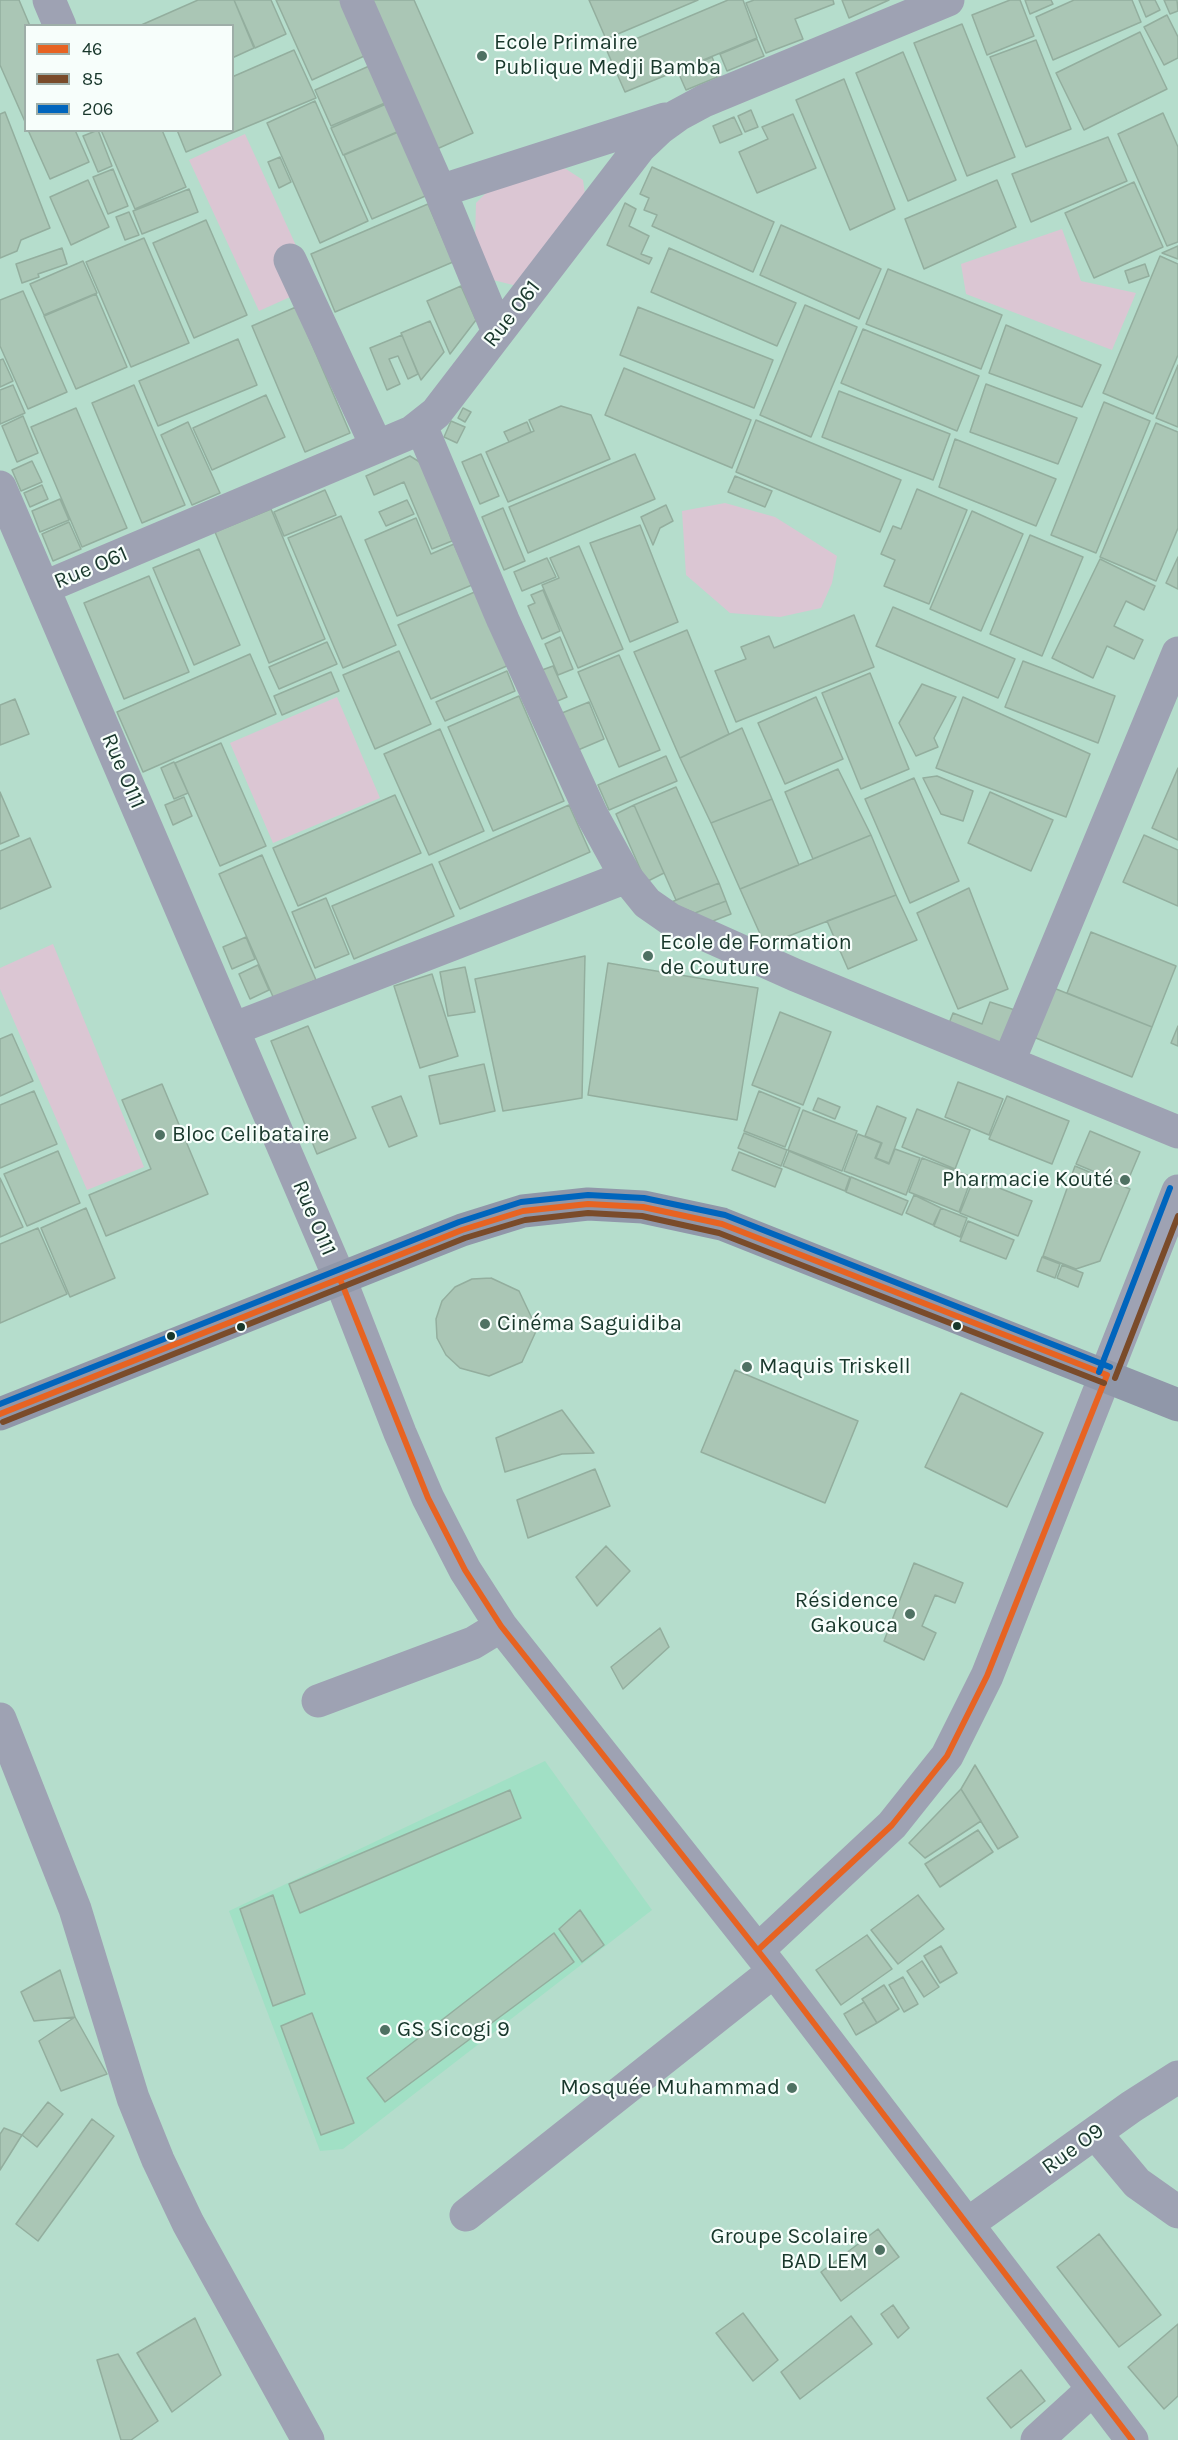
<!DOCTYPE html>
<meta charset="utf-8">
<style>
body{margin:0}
#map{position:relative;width:1178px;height:2440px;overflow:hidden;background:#b5ddcc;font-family:Karla,sans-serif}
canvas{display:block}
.legend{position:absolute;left:24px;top:24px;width:210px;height:108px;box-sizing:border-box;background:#f7fefb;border:2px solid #9eaea8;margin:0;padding:8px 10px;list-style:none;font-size:18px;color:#18372b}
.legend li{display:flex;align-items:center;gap:12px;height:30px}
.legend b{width:30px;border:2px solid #9eaea8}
</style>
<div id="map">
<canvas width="1178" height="2440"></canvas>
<ul class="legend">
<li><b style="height:8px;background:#e76322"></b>46</li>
<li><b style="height:8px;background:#7a4b2a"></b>85</li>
<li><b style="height:8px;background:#0065bd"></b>206</li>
</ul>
</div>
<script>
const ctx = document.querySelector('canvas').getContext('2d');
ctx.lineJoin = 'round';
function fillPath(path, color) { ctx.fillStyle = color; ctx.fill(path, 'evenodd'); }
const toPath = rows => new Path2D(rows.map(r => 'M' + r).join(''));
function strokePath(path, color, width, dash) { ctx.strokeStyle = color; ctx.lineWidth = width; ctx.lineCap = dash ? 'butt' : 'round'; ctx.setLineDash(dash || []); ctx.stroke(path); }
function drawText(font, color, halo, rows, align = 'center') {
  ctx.font = font + ' Karla,sans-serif'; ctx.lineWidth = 4.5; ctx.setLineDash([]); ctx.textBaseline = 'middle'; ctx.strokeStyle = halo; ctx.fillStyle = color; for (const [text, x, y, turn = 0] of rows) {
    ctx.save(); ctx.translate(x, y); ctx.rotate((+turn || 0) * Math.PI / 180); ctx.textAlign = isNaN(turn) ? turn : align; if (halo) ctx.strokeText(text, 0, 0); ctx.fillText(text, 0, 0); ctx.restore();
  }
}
const built = toPath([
 [545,1761,652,1910,343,2149,320,2151,229,1911]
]);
const green = toPath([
 [245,134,298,250,299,293,259,311,189,160],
 [555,162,583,180,586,201,517,286,489,279,475,239,476,203,500,179],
 [1062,229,1081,281,1136,293,1112,350,966,294,961,264],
 [725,503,775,517,837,556,832,583,821,608,780,617,730,613,686,575,682,511],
 [337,697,380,798,273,843,230,743],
 [53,944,144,1167,87,1190,0,989,0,968]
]);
const building = toPath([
 [0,0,19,0,30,26,26,26,26,124,0,65,0,0],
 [198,0,234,0,254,48,232,58,232,26,139,26,198,0],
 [234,0,271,0,286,34,255,48,234,0],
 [276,0,349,0,373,52,312,80,276,0],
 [363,0,414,0,473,133,430,152,363,0],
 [589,0,698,0,606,39,589,0],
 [728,0,743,0,757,38,625,92,607,51,728,0],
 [754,0,833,0,834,4,795,19,803,39,766,53,746,3,754,0],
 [842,0,889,0,849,18,842,0],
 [1010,0,1020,0,1034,36,987,55,972,15,1010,0],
 [1025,0,1051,0,1053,4,1030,14,1025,0],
 [1074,0,1132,0,1141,22,1053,60,1036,17,1074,0],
 [1139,0,1155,0,1160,10,1146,17,1139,0],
 [1164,0,1177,0,1178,11,1170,14,1164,0],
 [1167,15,1178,37,1178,58,1164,65,1144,27,1167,15],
 [962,24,1015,157,967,176,914,43,962,24],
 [1140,32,1167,89,1084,130,1056,73,1140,32],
 [757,39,764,56,727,71,720,54,757,39],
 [1036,40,1071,129,1026,147,990,57,1036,40],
 [294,50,316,98,186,152,177,130,232,130,232,77,294,50],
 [903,52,956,180,908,201,856,73,903,52],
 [712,57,720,76,686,90,678,72,712,57],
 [376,63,392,100,331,126,315,90,376,63],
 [844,79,895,209,850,230,796,100,844,79],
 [315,101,368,221,320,243,267,123,315,101],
 [393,101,404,129,343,155,331,128,393,101],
 [751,110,758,127,745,132,738,116,751,110],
 [5,112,50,228,21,240,17,251,0,258,0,114,5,112],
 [1163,113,1178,147,1178,242,1167,246,1118,134,1163,113],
 [793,114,816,168,757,193,739,152,768,139,762,127,793,114],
 [734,117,742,134,720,143,713,126,734,117],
 [28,130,75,130,89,162,50,179,28,130],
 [98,130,112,166,98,172,83,136,98,130],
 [101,130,162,130,186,187,135,209,101,130],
 [403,130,430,194,372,219,344,155,403,130],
 [1108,137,1127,181,1031,222,1012,174,1108,137],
 [280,157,291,182,279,188,268,162,280,157],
 [652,167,774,222,753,272,652,226,657,215,644,210,649,198,640,194,652,167],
 [113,169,128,206,108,214,93,177,113,169],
 [88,180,109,227,71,245,50,197,88,180],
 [997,180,1016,227,924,269,905,219,997,180],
 [1134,182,1163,247,1094,278,1065,213,1134,182],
 [189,189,198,212,142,234,133,211,189,189],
 [625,203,636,209,629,226,649,236,641,254,652,258,649,264,607,245,625,203],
 [428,204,453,262,335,312,311,254,428,204],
 [129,212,139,235,125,240,116,217,129,212],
 [206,220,247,315,194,338,153,243,206,220],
 [781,225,881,269,859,319,760,275,781,225],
 [144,238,189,343,131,367,86,262,144,238],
 [1178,246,1178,259,1162,253,1178,246],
 [62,248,67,264,38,274,39,277,22,283,16,264,62,248],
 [669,248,796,303,777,346,651,292,669,248],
 [1160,256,1178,264,1178,355,1153,414,1103,393,1160,256],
 [83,261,97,293,44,315,30,284,83,261],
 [1145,264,1149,276,1129,283,1125,271,1145,264],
 [888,269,1002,315,981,369,866,324,888,269],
 [461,286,476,320,450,354,427,301,461,286],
 [23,291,67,392,28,409,0,346,0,300,23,291],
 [96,294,127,367,76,389,44,316,96,294],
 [805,305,857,327,811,437,760,415,805,305],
 [296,307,350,433,305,452,252,326,296,307],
 [638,307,773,360,754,408,620,355,638,307],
 [430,321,444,352,421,380,401,333,430,321],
 [1006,325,1101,365,1082,407,989,373,1006,325],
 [863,329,979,376,957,431,841,383,863,329],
 [402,335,418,374,408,379,398,356,389,359,400,384,387,390,370,348,402,335],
 [238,339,257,385,158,426,139,381,238,339],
 [3,359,13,381,0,387,0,360,3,359],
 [1178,365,1178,427,1156,418,1178,365],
 [624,368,751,420,732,468,605,415,624,368],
 [986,384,1077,418,1058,464,970,432,986,384],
 [13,385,25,413,0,424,0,390,13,385],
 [134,385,185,505,142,523,92,403,134,385],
 [839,391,950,434,933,480,822,437,839,391],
 [266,395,285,437,212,470,193,428,266,395],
 [1104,402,1150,421,1096,553,1051,535,1104,402],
 [561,406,591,415,610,459,508,502,486,452,534,431,529,420,561,406],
 [76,408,127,528,82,547,31,427,76,408],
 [463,408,471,412,465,422,458,418,463,408],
 [23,416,38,453,17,462,2,426,23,416],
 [756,420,901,480,880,532,736,472,756,420],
 [451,421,465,427,457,443,444,437,451,421],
 [188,422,220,493,192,505,161,435,188,422],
 [527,422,531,432,509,442,504,432,527,422],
 [1156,423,1178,432,1178,528,1156,581,1100,557,1156,423],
 [955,439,1056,479,1036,526,939,487,955,439],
 [481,454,499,496,480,504,462,462,481,454],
 [635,454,655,499,528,553,509,507,635,454],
 [410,456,426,466,452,541,432,549,404,482,374,495,366,476,410,456],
 [32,461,42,482,21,491,12,470,32,461],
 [735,476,772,491,765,507,728,492,735,476],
 [42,485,48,499,30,507,24,493,42,485],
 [917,489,967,510,929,604,884,586,895,560,881,554,893,526,901,529,917,489],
 [325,490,336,515,284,536,274,512,325,490],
 [60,499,69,520,40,532,32,511,60,499],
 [407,500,414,514,386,526,379,512,407,500],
 [666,505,673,521,660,528,653,545,641,517,666,505],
 [503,508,525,561,504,570,482,517,503,508],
 [271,509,325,639,269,663,215,532,271,509],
 [972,511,1023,534,981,631,930,609,972,511],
 [341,516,396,645,343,668,288,538,341,516],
 [416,518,431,554,454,544,472,585,397,616,365,540,416,518],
 [69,522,81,549,53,561,42,534,69,522],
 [640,525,678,622,630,642,590,543,640,525],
 [1030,535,1083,557,1042,656,990,634,1030,535],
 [579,546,623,649,578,668,542,585,559,578,550,558,579,546],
 [199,549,240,645,194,665,153,568,199,549],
 [1178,557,1178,589,1166,583,1178,557],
 [547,558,556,577,522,591,514,572,547,558],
 [1100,559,1155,586,1144,610,1126,601,1114,626,1143,640,1134,659,1107,646,1093,678,1052,658,1100,559],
 [149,576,189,672,124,699,84,603,149,576],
 [543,590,560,631,542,639,528,606,535,603,531,595,543,590],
 [477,591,509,665,431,699,398,625,477,591],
 [893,607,1015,659,998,698,876,646,893,607],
 [854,615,874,667,736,722,715,671,746,659,741,647,769,636,774,648,854,615],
 [687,630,729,734,680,758,634,652,687,630],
 [560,637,573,669,558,675,545,644,560,637],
 [327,642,337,664,279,689,269,667,327,642],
 [399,651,431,724,375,749,343,675,399,651],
 [250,654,276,714,143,772,117,712,250,654],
 [619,655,660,750,619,767,578,672,619,655],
 [1023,661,1115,696,1098,743,1005,707,1023,661],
 [553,666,567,697,555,702,542,670,553,666],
 [507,671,515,691,445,721,436,702,507,671],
 [331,672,339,691,282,715,274,696,331,672],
 [870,673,909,769,861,789,822,693,870,673],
 [922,684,956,697,934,738,938,747,916,756,899,723,922,684],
 [519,696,564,801,493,831,448,727,519,696],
 [816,697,843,759,785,784,758,723,816,697],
 [963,697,1090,754,1066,817,936,768,963,697],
 [15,699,29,734,0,745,0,705,15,699],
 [589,702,604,739,578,750,562,713,589,702],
 [742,728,772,799,711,823,680,758,742,728],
 [440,729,484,831,429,855,384,754,440,729],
 [221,743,266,846,220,866,175,763,221,743],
 [666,756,677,781,609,810,598,785,666,756],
 [174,762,188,793,174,799,161,768,174,762],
 [1178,768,1178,840,1152,828,1178,768],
 [838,769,871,835,813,859,785,792,838,769],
 [937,776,973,791,963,821,941,814,923,778,937,776],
 [914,778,959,881,910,903,865,799,914,778],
 [676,787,719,883,676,900,634,805,676,787],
 [0,792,19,836,0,844,0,792],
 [990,792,1053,820,1031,871,968,843,990,792],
 [395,795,421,853,298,906,273,848,395,795],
 [184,797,192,816,173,825,165,805,184,797],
 [772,799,799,865,740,889,711,823,772,799],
 [569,805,590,852,460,909,439,862,569,805],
 [634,805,664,873,646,882,616,814,634,805],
 [871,835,896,895,765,945,740,889,871,835],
 [1144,835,1178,850,1178,906,1123,882,1144,835],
 [30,838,51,887,0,909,0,851,30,838],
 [262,855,316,980,274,999,219,874,262,855],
 [432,864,454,916,354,959,332,906,432,864],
 [719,883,726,901,695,913,669,903,719,883],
 [969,888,1008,989,958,1009,917,913,969,888],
 [896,895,917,940,848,969,827,921,896,895],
 [326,898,349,954,315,968,292,912,326,898],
 [726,901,731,914,700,926,695,913,726,901],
 [1091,932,1176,966,1152,1027,1067,993,1091,932],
 [246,937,255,959,232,969,223,947,246,937],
 [585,956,582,1098,503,1111,475,979,585,956],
 [608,963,758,988,737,1120,588,1095,608,963],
 [258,965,269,990,250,999,239,974,258,965],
 [465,967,475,1012,448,1016,440,972,465,967],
 [432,974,458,1056,420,1068,394,986,432,974],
 [1051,987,1152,1027,1132,1077,1031,1036,1051,987],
 [990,1002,1018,1011,1006,1046,948,1026,953,1013,982,1024,990,1002],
 [780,1012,831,1032,803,1105,752,1085,780,1012],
 [308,1026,356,1138,317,1154,271,1041,308,1026],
 [1178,1026,1178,1046,1171,1043,1178,1026],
 [12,1034,33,1081,0,1096,0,1039,12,1034],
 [484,1064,495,1111,440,1124,429,1076,484,1064],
 [958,1082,1003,1099,989,1135,945,1117,958,1082],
 [162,1084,208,1194,106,1236,89,1195,151,1169,122,1100,162,1084],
 [34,1091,57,1144,0,1168,0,1105,34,1091],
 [759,1091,800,1108,785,1147,744,1131,759,1091],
 [401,1096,417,1136,389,1147,372,1107,401,1096],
 [1007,1096,1069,1121,1052,1164,989,1139,1007,1096],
 [818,1098,840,1107,835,1119,813,1110,818,1098],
 [877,1106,906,1118,889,1163,876,1158,882,1143,865,1136,877,1106],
 [917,1109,970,1130,955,1169,902,1147,917,1109],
 [803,1110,857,1131,842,1171,788,1150,803,1110],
 [1090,1131,1140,1152,1126,1185,1076,1164,1090,1131],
 [744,1133,787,1150,781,1166,738,1148,744,1133],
 [858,1134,881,1143,875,1158,889,1164,895,1149,920,1158,906,1195,844,1171,858,1134],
 [58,1151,80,1203,27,1226,4,1174,58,1151],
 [789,1151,850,1177,845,1191,783,1166,789,1151],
 [739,1152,782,1169,775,1187,732,1170,739,1152],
 [922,1158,972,1177,959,1212,909,1192,922,1158],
 [1075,1166,1130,1189,1100,1261,1076,1269,1043,1256,1075,1166],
 [851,1177,908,1201,902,1215,846,1192,851,1177],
 [0,1178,23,1227,0,1237,0,1178],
 [974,1178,1032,1201,1018,1236,960,1213,974,1178],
 [914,1195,941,1208,933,1225,906,1213,914,1195],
 [86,1208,115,1278,70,1297,41,1228,86,1208],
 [941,1208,967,1218,960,1237,934,1226,941,1208],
 [968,1221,1014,1240,1006,1259,960,1241,968,1221],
 [38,1228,67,1294,0,1323,0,1244,38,1228],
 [1042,1257,1060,1264,1055,1278,1037,1271,1042,1257],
 [1062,1265,1083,1273,1078,1287,1057,1278,1062,1265],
 [491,1278,519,1291,537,1329,522,1362,489,1376,460,1368,446,1355,437,1338,436,1319,442,1301,455,1287,472,1279,491,1278],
 [735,1370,858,1421,825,1503,701,1452,735,1370],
 [961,1393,1043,1433,1007,1507,925,1467,961,1393],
 [562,1410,594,1453,562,1454,505,1472,496,1438,562,1410],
 [595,1469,610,1506,528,1538,517,1500,595,1469],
 [606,1546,630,1571,597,1606,576,1577,606,1546],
 [914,1563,963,1583,955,1603,935,1595,922,1626,936,1633,924,1660,884,1641,914,1563],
 [660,1628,669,1647,623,1689,611,1667,660,1628],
 [975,1765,1018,1837,998,1849,961,1789,975,1765],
 [961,1789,981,1821,925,1858,909,1843,961,1789],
 [510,1790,521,1818,300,1913,289,1884,510,1790],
 [978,1830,993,1852,940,1887,925,1864,978,1830],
 [273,1895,305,1994,273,2006,240,1909,273,1895],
 [918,1895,944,1929,898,1964,871,1930,918,1895],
 [580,1910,604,1945,582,1962,559,1929,580,1910],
 [554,1933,574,1962,385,2102,367,2078,554,1933],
 [867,1935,892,1969,841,2005,816,1970,867,1935],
 [941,1946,957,1973,940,1983,924,1956,941,1946],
 [922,1961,939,1987,924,1997,907,1971,922,1961],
 [60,1970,75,2017,34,2021,21,1992,60,1970],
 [903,1977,918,2004,904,2012,889,1985,903,1977],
 [884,1985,899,2009,877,2023,862,1999,884,1985],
 [864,2002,877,2023,856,2035,844,2014,864,2002],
 [312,2013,354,2123,321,2135,281,2026,312,2013],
 [75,2017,107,2074,61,2091,39,2041,75,2017],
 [48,2102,63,2114,37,2147,22,2135,48,2102],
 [92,2119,114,2136,38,2241,16,2224,92,2119],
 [4,2128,22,2135,0,2170,0,2134,4,2128],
 [878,2229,899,2257,841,2301,821,2272,878,2229],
 [1099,2234,1161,2315,1119,2347,1057,2267,1099,2234],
 [893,2305,909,2328,898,2338,881,2314,893,2305],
 [743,2313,778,2360,753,2381,716,2333,743,2313],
 [851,2316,872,2344,800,2399,781,2372,851,2316],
 [195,2318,221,2375,172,2412,137,2353,195,2318],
 [1178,2324,1178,2396,1164,2409,1128,2367,1178,2324],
 [118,2354,158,2421,131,2440,121,2440,97,2360,118,2354],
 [1021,2370,1045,2401,1011,2428,987,2398,1021,2370]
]);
const minor = toPath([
 [49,0,60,26],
 [356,0,440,191,498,332],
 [440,191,665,119],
 [290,260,377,447],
 [421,426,503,620,592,815,626,877,647,903,670,919,795,975,1178,1132],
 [0,487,340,1279,400,1433,428,1498,465,1570,501,1626,774,1971,1132,2440],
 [45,587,412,432,436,413,640,147,660,128,678,115,704,101,948,0],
 [233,1029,626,877],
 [1009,1061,1178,653],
 [318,1701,473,1643,501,1626],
 [0,1719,75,1909,133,2098,158,2160,188,2223,308,2440],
 [758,1950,892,1825,947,1756,987,1676,1178,1191],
 [1096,2134,1137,2183,1178,2212],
 [466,2215,774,1971],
 [969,2223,1131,2107,1178,2077],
 [1037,2440,1093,2389]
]);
const major = toPath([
 [0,1414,462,1230,523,1211,588,1204,643,1207,722,1224,1178,1405]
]);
const bus1 = toPath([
 [340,1279,428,1498,465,1570,501,1626,774,1971,1132,2440],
 [0,1414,462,1230,523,1211,588,1204,643,1207,722,1224,1107,1375,987,1676,947,1756,892,1825,758,1950]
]);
const bus2 = toPath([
 [1115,1378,1178,1216],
 [3,1422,465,1238,525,1220,588,1213,642,1216,719,1233,1104,1383]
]);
const bus3 = toPath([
 [1099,1372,1170,1188],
 [0,1404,459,1222,521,1202,588,1195,644,1198,725,1215,1110,1367]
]);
const markers = [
 [482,56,6,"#4f7163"],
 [648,956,6,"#4f7163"],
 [160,1135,6,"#4f7163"],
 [1125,1180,6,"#4f7163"],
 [485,1324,6,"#4f7163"],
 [957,1326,5,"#18372b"],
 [241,1327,5,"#18372b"],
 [171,1336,5,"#18372b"],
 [747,1367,6,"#4f7163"],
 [910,1614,6,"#4f7163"],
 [385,2030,6,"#4f7163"],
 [792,2088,6,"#4f7163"],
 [880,2250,6,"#4f7163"]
];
const poiNames = [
 ["Ecole Primaire",494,43],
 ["Publique Medji Bamba",494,68],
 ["Ecole de Formation",660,943],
 ["de Couture",660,968],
 ["Bloc Celibataire",172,1135],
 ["Pharmacie Kouté",1113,1180,"right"],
 ["Cinéma Saguidiba",497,1324],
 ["Maquis Triskell",759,1367],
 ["Résidence",898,1601,"right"],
 ["Gakouca",898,1626,"right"],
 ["GS Sicogi 9",397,2030],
 ["Mosquée Muhammad",780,2088,"right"],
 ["Groupe Scolaire",868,2237,"right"],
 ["BAD LEM",868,2262,"right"]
];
const streetNames = [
 ["Rue O61",512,314,-52],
 ["Rue O61",91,568,-23],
 ["Rue O111",123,771,67],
 ["Rue O111",314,1218,67],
 ["Rue O9",1073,2149,-36]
];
fillPath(built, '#a1e0c5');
fillPath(green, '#dbc6d3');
fillPath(building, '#aac6b5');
strokePath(building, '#93ae9e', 1.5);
strokePath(minor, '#9ea2b3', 33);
strokePath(major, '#9097a9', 33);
strokePath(bus1, '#e76322', 6);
strokePath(bus2, '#7a4b2a', 6);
strokePath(bus3, '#0065bd', 6);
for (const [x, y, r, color] of markers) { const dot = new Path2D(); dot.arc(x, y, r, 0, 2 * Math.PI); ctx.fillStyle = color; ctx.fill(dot); strokePath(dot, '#f7fefb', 2); }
drawText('22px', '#18372b', '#f7fefb', poiNames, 'left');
drawText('22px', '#18372b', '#f7fefb', streetNames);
</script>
